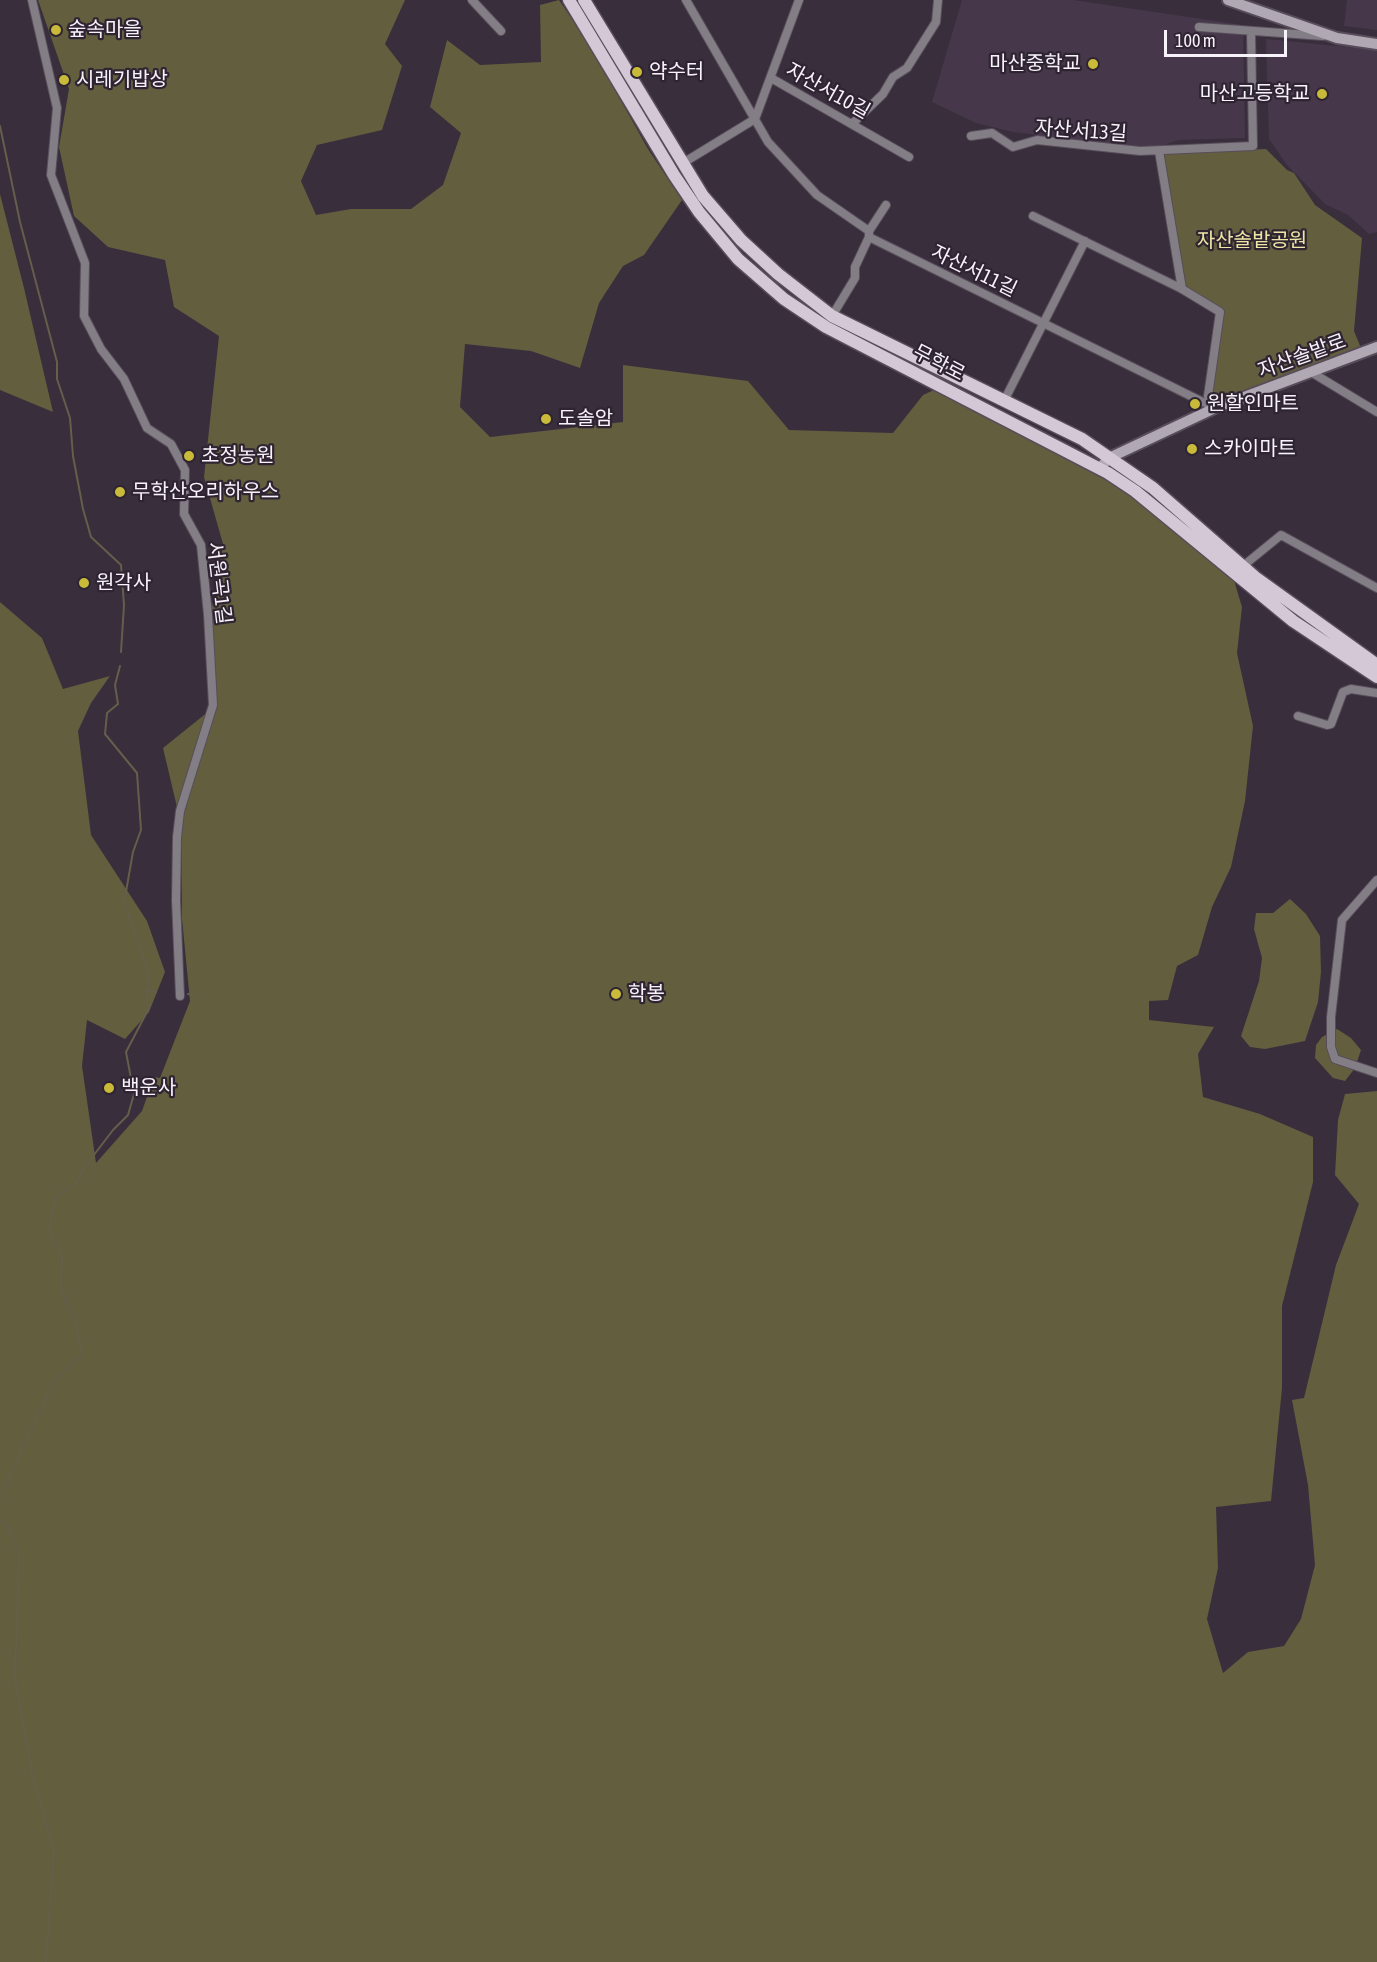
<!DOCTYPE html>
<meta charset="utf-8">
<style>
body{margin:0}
#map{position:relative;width:1377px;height:1962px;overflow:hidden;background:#392e3c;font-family:"Asap Condensed",sans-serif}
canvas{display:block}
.scale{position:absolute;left:1164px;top:30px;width:123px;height:27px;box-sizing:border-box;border:3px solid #f8f2fa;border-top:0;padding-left:8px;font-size:18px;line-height:21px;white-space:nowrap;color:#f8f2fa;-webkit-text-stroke:4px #2e2432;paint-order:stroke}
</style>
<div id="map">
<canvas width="1377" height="1962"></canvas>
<div class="scale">100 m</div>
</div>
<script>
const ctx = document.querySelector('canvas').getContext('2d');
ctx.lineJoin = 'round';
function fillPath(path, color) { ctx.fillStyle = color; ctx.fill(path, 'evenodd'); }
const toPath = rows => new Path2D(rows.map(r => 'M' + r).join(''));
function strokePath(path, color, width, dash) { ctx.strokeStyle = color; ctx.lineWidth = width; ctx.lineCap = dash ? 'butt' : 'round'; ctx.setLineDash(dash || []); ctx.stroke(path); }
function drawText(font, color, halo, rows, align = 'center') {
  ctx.font = font + ' "Asap Condensed","Noto Sans KR",sans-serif'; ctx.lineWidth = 4.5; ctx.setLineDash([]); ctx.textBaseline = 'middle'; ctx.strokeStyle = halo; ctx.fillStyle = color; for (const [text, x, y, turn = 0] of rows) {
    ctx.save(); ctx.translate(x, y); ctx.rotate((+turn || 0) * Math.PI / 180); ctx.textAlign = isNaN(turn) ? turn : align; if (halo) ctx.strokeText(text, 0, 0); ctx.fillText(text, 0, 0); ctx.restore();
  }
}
const built = toPath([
 [962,0,1073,0,1243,25,1245,138,1178,140,1153,149,1013,132,976,123,932,102],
 [1347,0,1377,0,1377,30,1344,26],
 [1266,39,1377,50,1377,232,1369,234,1348,215,1325,204,1287,165,1269,139]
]);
const green = toPath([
 [38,0,405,0,385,44,402,66,382,130,317,145,301,181,316,215,351,209,411,209,443,185,461,133,430,107,447,40,480,65,541,62,540,5,559,0,589,44,648,149,682,200,644,255,623,266,599,303,580,368,531,351,465,344,460,407,490,437,623,422,623,365,748,381,789,430,893,433,923,395,936,389,1146,495,1196,530,1230,567,1242,607,1237,653,1253,726,1245,801,1231,867,1212,907,1198,955,1177,966,1168,1000,1149,1001,1149,1020,1214,1027,1198,1054,1203,1097,1260,1114,1313,1137,1313,1182,1282,1306,1282,1388,1271,1501,1216,1507,1218,1568,1207,1619,1223,1673,1248,1652,1284,1646,1301,1619,1315,1565,1308,1485,1292,1400,1304,1398,1336,1265,1359,1204,1335,1175,1338,1120,1345,1094,1377,1091,1377,1962,0,1962,0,602,42,638,63,689,110,676,91,703,78,731,91,835,147,921,165,972,149,1012,125,1039,87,1020,82,1066,96,1163,142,1111,154,1077,160,1078,190,1001,182,919,181,824,163,748,214,707,212,607,223,544,204,477,219,336,174,307,165,260,108,247,74,216,59,147,69,89],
 [1266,149,1287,170,1294,173,1315,205,1362,238,1354,331,1361,348,1215,403,1210,396,1223,311,1185,289,1163,153],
 [0,194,24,288,53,412,0,390],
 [1290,899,1306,914,1320,936,1321,972,1318,1002,1305,1041,1265,1049,1250,1047,1241,1036,1259,981,1262,958,1254,929,1256,913,1273,913],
 [1337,1029,1351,1038,1361,1050,1355,1068,1345,1081,1333,1078,1315,1058,1316,1045,1322,1037]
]);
const stream = toPath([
 [0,126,20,222,57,362,57,379,70,418,73,456,83,509,91,537,121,565,124,605,121,652],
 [120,666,115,685,118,704,107,713,105,734,137,773,141,830,133,852,124,903,149,973,147,991,156,992],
 [188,994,193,995],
 [0,1497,54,1381,82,1355,76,1323,61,1288,62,1257,49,1228,56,1196,77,1182,84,1168,113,1130,128,1115,134,1094,126,1052,148,1010,147,991],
 [0,1522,6,1523,19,1553,15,1679,32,1773,54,1851,46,1962]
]);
const street = toPath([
 [32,0,57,108,51,175,85,263,84,316,101,349,124,379,147,428,171,444,185,470,184,514,201,545,208,615,213,705,180,811,177,837,176,900,180,996],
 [472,0,501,31],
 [686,0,768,142,817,195,869,231,869,237,1215,408],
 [1199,27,1323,36],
 [771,78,909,157],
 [853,123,883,94,893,77,907,68,936,22,938,0],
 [971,136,992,133,1013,147,1037,140,1140,151,1253,146,1251,31],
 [1159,151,1182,289],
 [683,163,755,119,799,0],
 [1033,216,1182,289,1220,312,1208,396,1214,407],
 [869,231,886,205],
 [832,316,855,278,855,267,869,237],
 [1311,372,1377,412],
 [1004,401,1085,241],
 [1243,566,1281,535,1377,588],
 [1298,716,1327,725,1331,724,1343,692,1351,689,1377,693],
 [1377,880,1342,920,1331,1017,1331,1047,1335,1059,1377,1073]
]);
const secondary = toPath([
 [1228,0,1337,38,1377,44],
 [1100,468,1109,458,1215,408,1377,347]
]);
const primary = toPath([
 [569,0,674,175,699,212,738,259,784,299,826,327,1108,473,1135,491,1293,621,1377,677],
 [584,0,703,196,741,240,778,274,832,316,1082,439,1153,488,1255,577,1377,665]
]);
const markers = [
 [56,30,6,"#c9ba3a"],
 [1093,64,6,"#c9ba3a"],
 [637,72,6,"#c9ba3a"],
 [64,80,6,"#c9ba3a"],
 [1322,94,6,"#c9ba3a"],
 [1195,404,6,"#c9ba3a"],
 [546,419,6,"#c9ba3a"],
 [1192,449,6,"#c9ba3a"],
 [189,456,6,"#c9ba3a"],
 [120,492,6,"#c9ba3a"],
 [84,583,6,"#c9ba3a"],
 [616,994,6,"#c9ba3a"],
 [109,1088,6,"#c9ba3a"]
];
const poiNames = [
 ["숲속마을",68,30],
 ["마산중학교",1081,64,"right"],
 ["약수터",649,72],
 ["시레기밥상",76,80],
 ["마산고등학교",1310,94,"right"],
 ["원할인마트",1207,404],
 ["도솔암",558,419],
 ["스카이마트",1204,449],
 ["초정농원",201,456],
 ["무학산오리하우스",132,492],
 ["원각사",96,583],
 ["학봉",628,994],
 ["백운사",121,1088]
];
const streetNames = [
 ["자산서10길",828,91,29],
 ["자산서13길",1081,131,4],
 ["자산서11길",974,271,26],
 ["자산솔밭로",1302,356,-20],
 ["무학로",939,363,27],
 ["서원곡1길",219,583,83]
];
const parkNames = [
 ["자산솔밭공원",1252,241]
];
fillPath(built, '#46384a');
fillPath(green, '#625e3e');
strokePath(stream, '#645e4b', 2);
strokePath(street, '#584d5a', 10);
strokePath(secondary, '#584d5a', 14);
strokePath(primary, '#584d5a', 15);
strokePath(street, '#837e85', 8);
strokePath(secondary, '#b0a8b3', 10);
strokePath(primary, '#d4c8d7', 12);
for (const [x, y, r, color] of markers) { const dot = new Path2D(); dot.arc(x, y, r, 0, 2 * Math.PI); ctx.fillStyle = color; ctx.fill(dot); strokePath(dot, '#2e2432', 2); }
drawText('20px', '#f8f2fa', '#2e2432', poiNames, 'left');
drawText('20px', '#f8f2fa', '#2e2432', streetNames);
drawText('20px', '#ede5a3', '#2e2432', parkNames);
</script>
